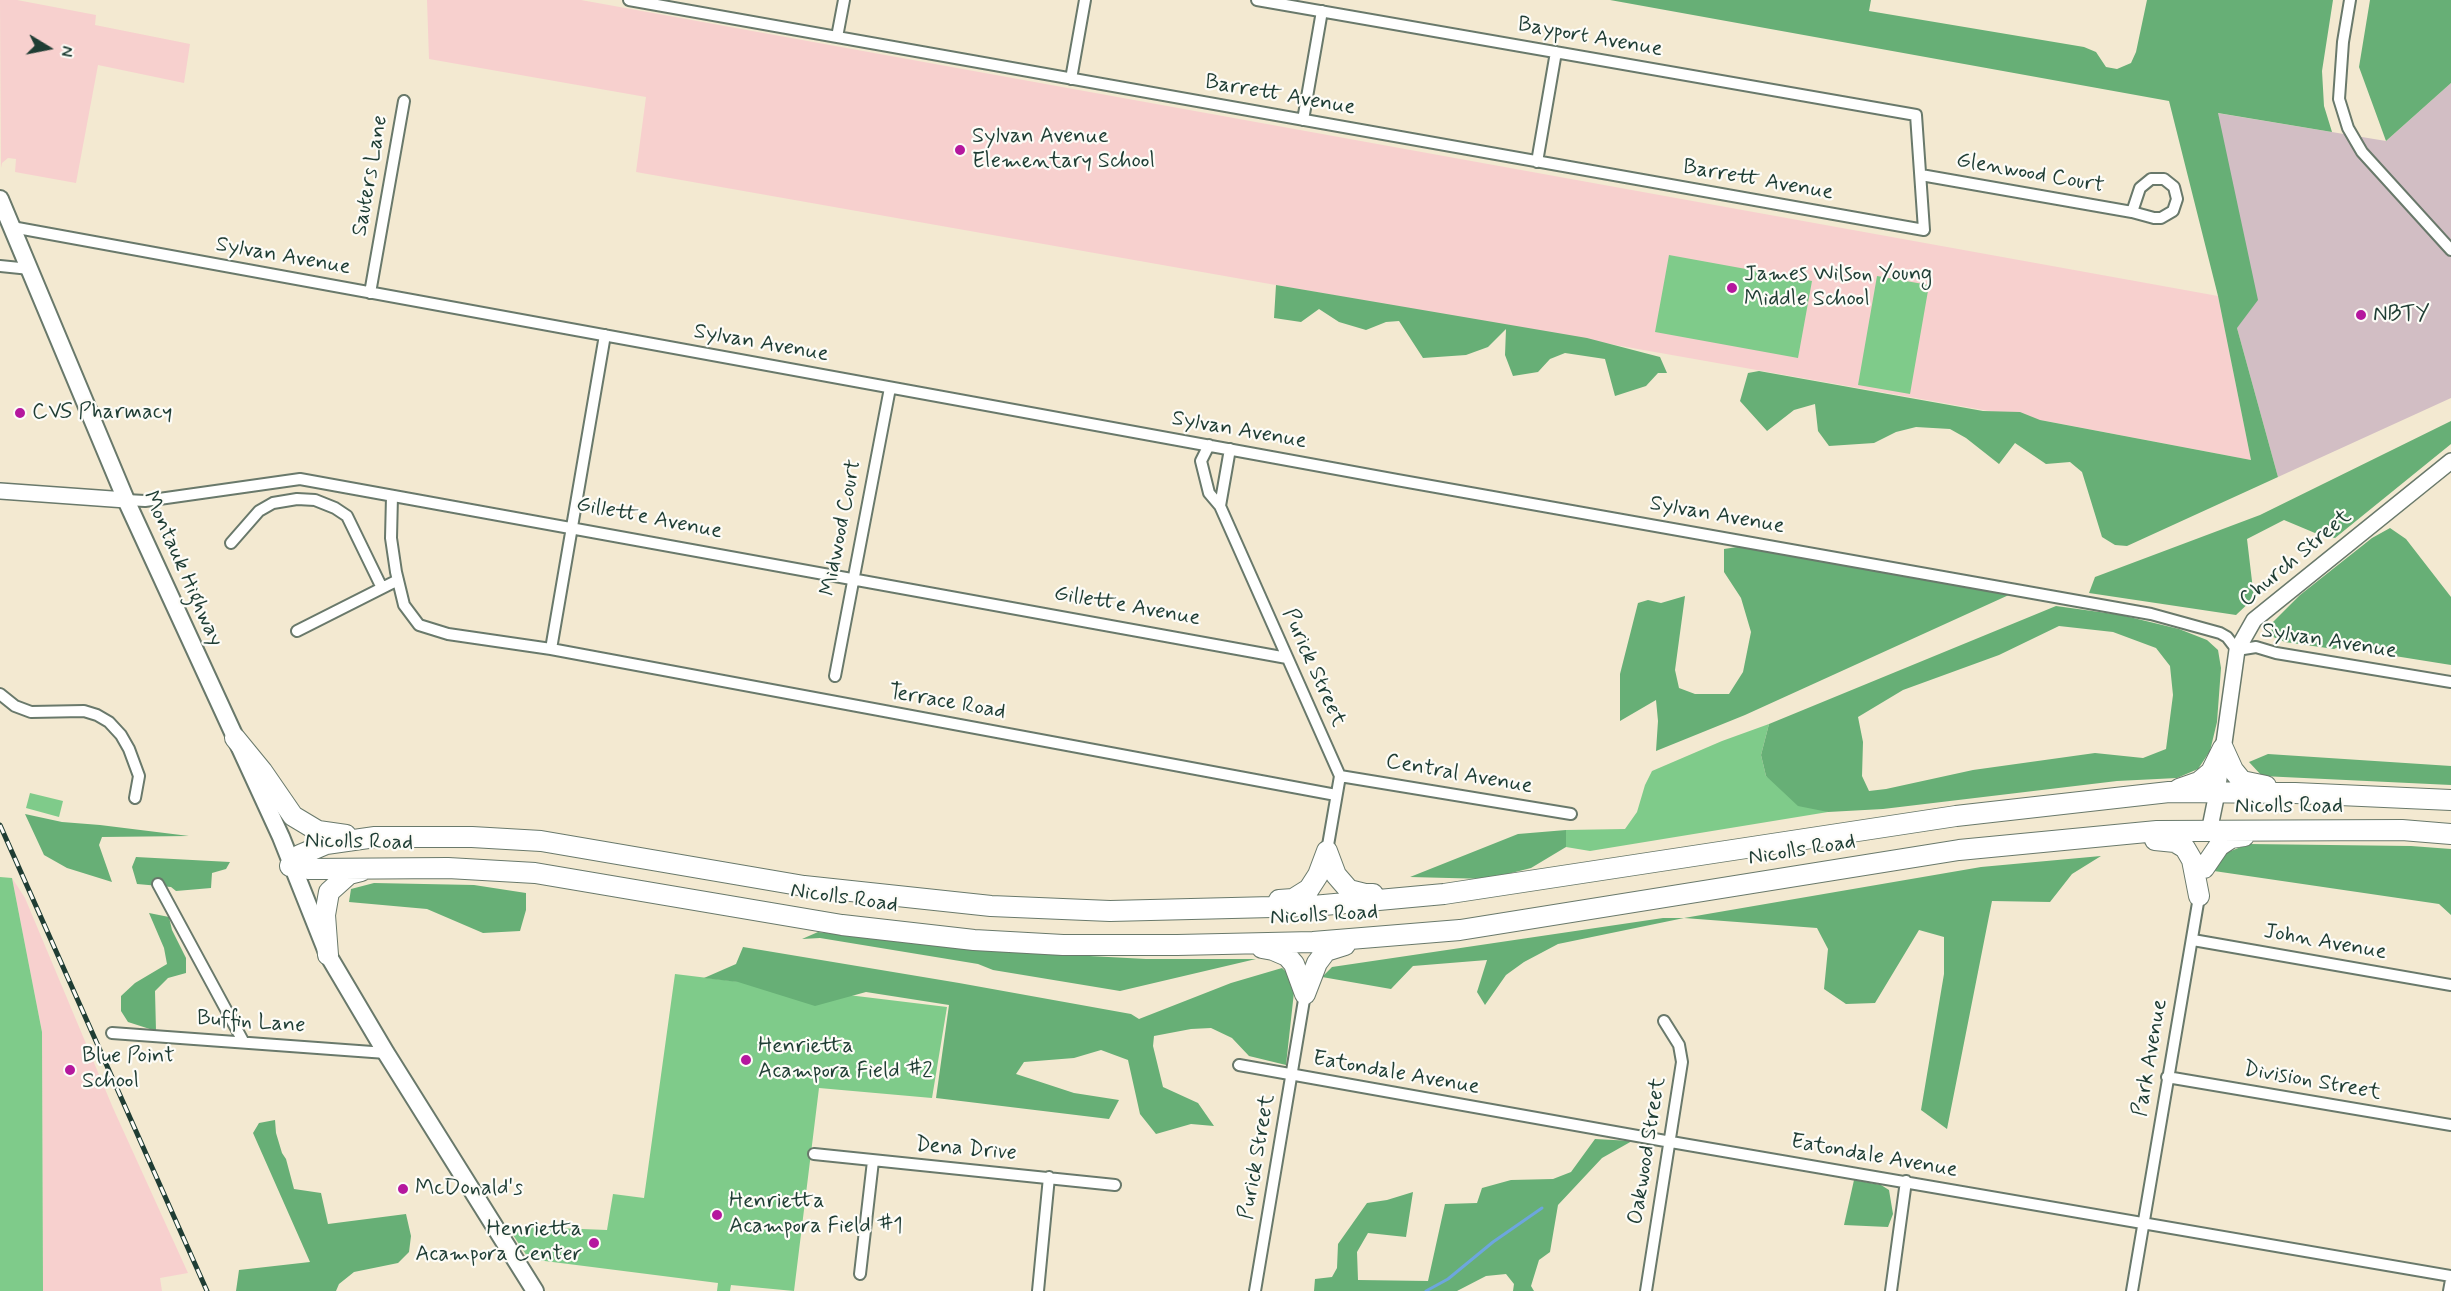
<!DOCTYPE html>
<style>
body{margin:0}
#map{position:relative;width:2451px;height:1291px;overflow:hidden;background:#f3e9d1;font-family:Mynerve,sans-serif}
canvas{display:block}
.north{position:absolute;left:18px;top:18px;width:60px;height:60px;-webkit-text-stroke:4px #fdfcf7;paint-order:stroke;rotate:100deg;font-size:16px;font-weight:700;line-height:24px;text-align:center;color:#1f3d34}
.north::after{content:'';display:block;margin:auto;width:21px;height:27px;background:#1f3d34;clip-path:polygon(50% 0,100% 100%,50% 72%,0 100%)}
</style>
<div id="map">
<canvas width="2451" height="1291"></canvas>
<div class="north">N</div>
</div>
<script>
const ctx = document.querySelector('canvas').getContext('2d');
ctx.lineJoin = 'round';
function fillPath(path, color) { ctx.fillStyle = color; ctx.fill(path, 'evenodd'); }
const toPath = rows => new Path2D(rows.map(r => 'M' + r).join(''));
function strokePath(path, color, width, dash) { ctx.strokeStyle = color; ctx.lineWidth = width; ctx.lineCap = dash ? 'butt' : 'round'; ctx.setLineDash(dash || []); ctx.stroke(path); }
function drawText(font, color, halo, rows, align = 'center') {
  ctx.font = font + ' Mynerve,sans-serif'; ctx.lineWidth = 4.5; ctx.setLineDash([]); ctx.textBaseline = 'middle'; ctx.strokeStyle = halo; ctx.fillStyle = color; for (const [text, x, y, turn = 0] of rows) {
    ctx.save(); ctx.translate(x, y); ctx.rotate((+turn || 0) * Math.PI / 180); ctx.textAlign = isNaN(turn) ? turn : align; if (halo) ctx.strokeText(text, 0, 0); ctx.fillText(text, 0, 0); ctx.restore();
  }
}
const built = toPath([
 [0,0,17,0,96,15,95,25,190,44,184,83,98,65,76,183,15,172,16,159,8,158,2,163,1,168],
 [427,0,581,0,2218,296,2251,460,2051,422,636,172,646,97,429,59],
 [12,878,25,898,113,1108,188,1273,160,1278,162,1291,43,1291,42,1032]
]);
const industrial = toPath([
 [2451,83,2451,398,2278,477,2237,328,2217,113,2386,141]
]);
const green = toPath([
 [1669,255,1812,281,1798,358,1655,332],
 [1877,276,1929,285,1910,394,1858,385],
 [1769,724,1761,755,1766,776,1828,812,1590,851,1566,847,1566,830,1625,829,1637,812,1645,785,1652,771,1722,741],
 [30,793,63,801,59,817,26,808],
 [0,877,12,878,42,1032,43,1291,0,1291],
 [675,974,947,1007,932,1098,819,1088,794,1291,731,1285,730,1291,717,1291,718,1283,529,1259,507,1226,607,1230,613,1194,644,1198]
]);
const forest = toPath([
 [1610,0,1871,0,1869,11,2084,47,2096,52,2106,67,2117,69,2131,63,2136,52,2147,0,2333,0,2322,71,2324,106,2332,132,2218,113,2258,300,2237,328,2278,477,2127,546,2115,545,2102,537,2082,472,2070,462,2046,464,2015,443,1999,464,1966,438,1950,429,1916,427,1896,432,1874,443,1829,446,1818,431,1815,404,1794,410,1767,431,1740,401,1748,373,1759,371,1983,411,2020,412,2040,420,2251,460,2218,296,2169,101],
 [2370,0,2451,0,2451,83,2386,141,2359,67],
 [1276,285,1587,338,1660,357,1667,373,1658,373,1646,386,1615,396,1605,359,1565,353,1550,359,1538,372,1513,376,1505,355,1506,329,1488,347,1466,355,1423,358,1399,321,1386,322,1366,330,1339,322,1319,309,1301,322,1274,318],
 [2451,421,2451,444,2335,538,2315,533,2284,520,2247,539,2254,598,2236,615,2089,593,2095,577,2260,515],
 [2390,528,2406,539,2451,597,2451,665,2376,653,2358,638,2334,649,2285,642,2271,636,2272,623,2300,595,2372,538],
 [1744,546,2011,594,1745,715,1656,751,1658,721,1656,700,1620,721,1620,674,1638,603,1648,600,1661,603,1685,596,1675,670,1679,688,1695,694,1729,694,1743,672,1751,632,1741,598,1724,572,1724,549],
 [2056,606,2121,615,2179,629,2207,640,2218,650,2221,668,2217,722,2210,751,2198,769,2177,778,2117,781,1883,809,1828,812,1798,806,1766,776,1761,755,1769,724],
 [2059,626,2113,632,2156,648,2170,666,2173,695,2166,749,2143,758,2095,753,1973,770,1886,789,1869,791,1862,776,1863,742,1858,717,1903,690,1999,655],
 [2268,754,2451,766,2451,785,2262,776,2249,762],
 [25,814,62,822,100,825,189,836,102,837,99,845,112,882,67,868,44,855],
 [1566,830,1566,847,1531,868,1488,879,1410,877,1518,834],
 [2248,844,2411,846,2451,849,2451,915,2439,904,2214,871,2226,853],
 [2101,856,2072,874,2050,902,1992,901,1947,1129,1921,1110,1944,974,1944,937,1919,930,1875,1003,1846,1004,1824,989,1828,949,1817,928,1684,918,1558,944,1524,962,1506,975,1485,1005,1477,992,1487,960,1413,966,1391,989,1322,977,1332,967,1663,918,1684,918,1981,867],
 [136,857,230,862,226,869,212,873,211,888,176,891,171,887,137,884,132,867],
 [374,883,474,885,526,893,526,910,520,931,483,933,427,909,349,902,351,889],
 [149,913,169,917,172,930,186,958,186,973,168,978,155,991,156,1031,128,1022,121,1011,121,996,135,983,167,964,164,948],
 [818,932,977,950,1146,959,1256,959,1120,991,993,970,978,964,820,938,802,939],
 [743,947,959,983,1131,1014,1139,1019,1231,983,1282,968,1291,976,1294,992,1286,1065,1249,1056,1232,1038,1211,1028,1191,1029,1154,1036,1153,1046,1163,1087,1198,1103,1214,1126,1191,1124,1156,1134,1140,1114,1128,1060,1101,1050,1074,1058,1024,1062,1016,1074,1074,1093,1119,1100,1109,1119,936,1098,949,1005,866,992,815,1006,738,982,704,978,736,964],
 [275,1120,276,1133,282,1153,286,1159,294,1189,321,1193,328,1224,406,1214,411,1236,409,1252,398,1263,354,1272,339,1284,336,1291,236,1291,239,1270,310,1262,253,1133,259,1123],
 [1595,1139,1632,1141,1602,1158,1558,1205,1550,1252,1539,1260,1531,1286,1534,1291,1513,1291,1514,1284,1506,1274,1486,1276,1457,1291,1314,1291,1315,1279,1332,1277,1337,1268,1338,1244,1367,1203,1387,1200,1413,1192,1406,1237,1368,1233,1357,1252,1358,1280,1428,1281,1445,1204,1477,1203,1482,1188,1511,1180,1553,1179,1571,1172],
 [1854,1180,1881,1185,1889,1190,1893,1214,1888,1227,1844,1225]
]);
const stream = toPath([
 [1426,1291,1448,1279,1493,1242,1542,1208]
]);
const street = toPath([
 [629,0,1924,230,1916,115,1257,0],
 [2350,0,2343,42,2339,99,2348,128,2362,152,2451,250],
 [837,37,844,0],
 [1071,79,1085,0],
 [1303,120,1322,11],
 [1537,162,1556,52],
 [1921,175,2132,212,2154,218,2161,218,2173,211,2177,199,2174,187,2164,179,2151,179,2140,188,2132,212],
 [12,227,1397,480,2151,614,2220,633,2227,637,2237,650,2256,647,2276,653,2451,682],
 [0,266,30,269],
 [370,293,404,101],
 [1209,445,1201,461,1209,493,1220,506,1230,449],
 [392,496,391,538,396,572,404,605,419,625,448,634,551,649,1336,795],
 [126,500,145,501,300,479,1287,658],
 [1220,506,1340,776,1327,851],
 [231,543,259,511,273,503,297,499,315,500,335,508,347,516,382,588],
 [297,631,398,580],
 [551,649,605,335],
 [835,676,890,388],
 [0,694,15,706,31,712,84,711,97,715,109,722,121,735,129,749,139,776,135,798],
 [1340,776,1571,814],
 [158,884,243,1041],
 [2193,940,2451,985],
 [112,1033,386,1053],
 [1239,1065,1671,1142,2451,1276],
 [2167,1077,2451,1125],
 [814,1154,1115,1185],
 [860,1274,873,1161],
 [1038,1291,1049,1177],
 [1255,1291,1305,994],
 [1646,1291,1682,1062,1679,1045,1664,1021],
 [1891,1291,1906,1181],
 [2132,1291,2200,891],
 [2449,1291,2451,1280]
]);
const secondary = toPath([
 [0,491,126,500],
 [2209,832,2217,793,2237,650,2254,620,2451,461]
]);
const primary = toPath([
 [0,199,126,500,281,837,328,955,386,1053,535,1291]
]);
const highway = toPath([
 [235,738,262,771,293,816,318,831,346,835],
 [2223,748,2233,770,2242,781,2266,786],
 [2179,789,2199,782,2211,772,2223,748],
 [2155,840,2175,842,2185,848,2192,860,2199,896],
 [1327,851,1336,875,1349,890,1365,894,1373,894],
 [290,866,300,855,326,844,375,837,472,837,541,841,804,886,991,906,1110,911,1313,906,1444,894,1956,816,2169,792,2295,793,2451,800],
 [290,866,308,869,448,868,535,873,842,925,974,940,1063,945,1177,945,1313,942,1460,930,1959,850,2157,831,2402,830,2451,834],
 [2204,868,2219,846,2231,838,2244,836],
 [1279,900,1293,899,1309,889,1318,875,1327,851],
 [1262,948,1273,950,1287,956,1294,964,1305,994],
 [328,955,325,915,329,892,349,874,361,871],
 [1305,994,1317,963,1326,951,1345,945]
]);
const rail = toPath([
 [0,825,207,1291]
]);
const markers = [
 [960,150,6,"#b5179e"],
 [1732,288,6,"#b5179e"],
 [2361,315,6,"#b5179e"],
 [20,413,6,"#b5179e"],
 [746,1060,6,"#b5179e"],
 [70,1070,6,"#b5179e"],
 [403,1189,6,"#b5179e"],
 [717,1215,6,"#b5179e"],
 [594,1243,6,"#b5179e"]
];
const streetNames = [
 ["Bayport Avenue",1590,38,10],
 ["Barrett Avenue",1280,96,10],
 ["Glenwood Court",2030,174,10],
 ["Sauters Lane",371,176,-80],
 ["Barrett Avenue",1758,181,10],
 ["Sylvan Avenue",283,257,10],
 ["Sylvan Avenue",761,344,10],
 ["Sylvan Avenue",1239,431,10],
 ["Sylvan Avenue",1717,516,10],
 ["Gillette Avenue",649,519,11],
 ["Midwood Court",842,528,-79],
 ["Church Street",2296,559,-40],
 ["Montauk Highway",182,569,66],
 ["Gillette Avenue",1127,607,10],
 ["Sylvan Avenue",2329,642,9],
 ["Purick Street",1313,668,66],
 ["Terrace Road",947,703,10],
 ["Central Avenue",1459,775,10],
 ["Nicolls Road",2289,807],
 ["Nicolls Road",359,843,1],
 ["Nicolls Road",1802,851,-9],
 ["Nicolls Road",844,899,8],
 ["Nicolls Road",1324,916,-3],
 ["John Avenue",2325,943,10],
 ["Buffin Lane",251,1023,4],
 ["Park Avenue",2151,1058,-80],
 ["Eatondale Avenue",1396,1074,10],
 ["Division Street",2312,1082,10],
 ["Dena Drive",966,1150,5],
 ["Oakwood Street",1648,1151,-81],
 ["Purick Street",1258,1157,-80],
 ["Eatondale Avenue",1874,1157,10]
];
const poiNames = [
 ["Sylvan Avenue",972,137],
 ["Elementary School",972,162],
 ["James Wilson Young",1744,275],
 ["Middle School",1744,300],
 ["NBTY",2373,315],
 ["CVS Pharmacy",32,413],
 ["Henrietta",758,1047],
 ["Acampora Field #2",758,1072],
 ["Blue Point",82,1057],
 ["School",82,1082],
 ["McDonald's",415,1189],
 ["Henrietta",729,1202],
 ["Acampora Field #1",729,1227],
 ["Henrietta",582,1230,"right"],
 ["Acampora Center",582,1255,"right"]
];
fillPath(built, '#f7d0ce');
fillPath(industrial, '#d2bec4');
fillPath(green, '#7fcb8a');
fillPath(forest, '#67af76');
strokePath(stream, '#6da6dd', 3);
strokePath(street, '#69796b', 14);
strokePath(secondary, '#69796b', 18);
strokePath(primary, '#69796b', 20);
strokePath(highway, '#69796b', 22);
strokePath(street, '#fff', 10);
strokePath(secondary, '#fff', 15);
strokePath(primary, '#fff', 16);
strokePath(highway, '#fff', 20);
strokePath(rail, '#1f3d34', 5);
strokePath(rail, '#fdfcf7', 3, [9]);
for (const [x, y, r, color] of markers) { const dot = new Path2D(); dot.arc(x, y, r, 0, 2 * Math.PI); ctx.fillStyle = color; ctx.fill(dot); strokePath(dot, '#fdfcf7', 2); }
drawText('22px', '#1f3d34', '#fdfcf7', streetNames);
drawText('22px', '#1f3d34', '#fdfcf7', poiNames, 'left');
</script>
